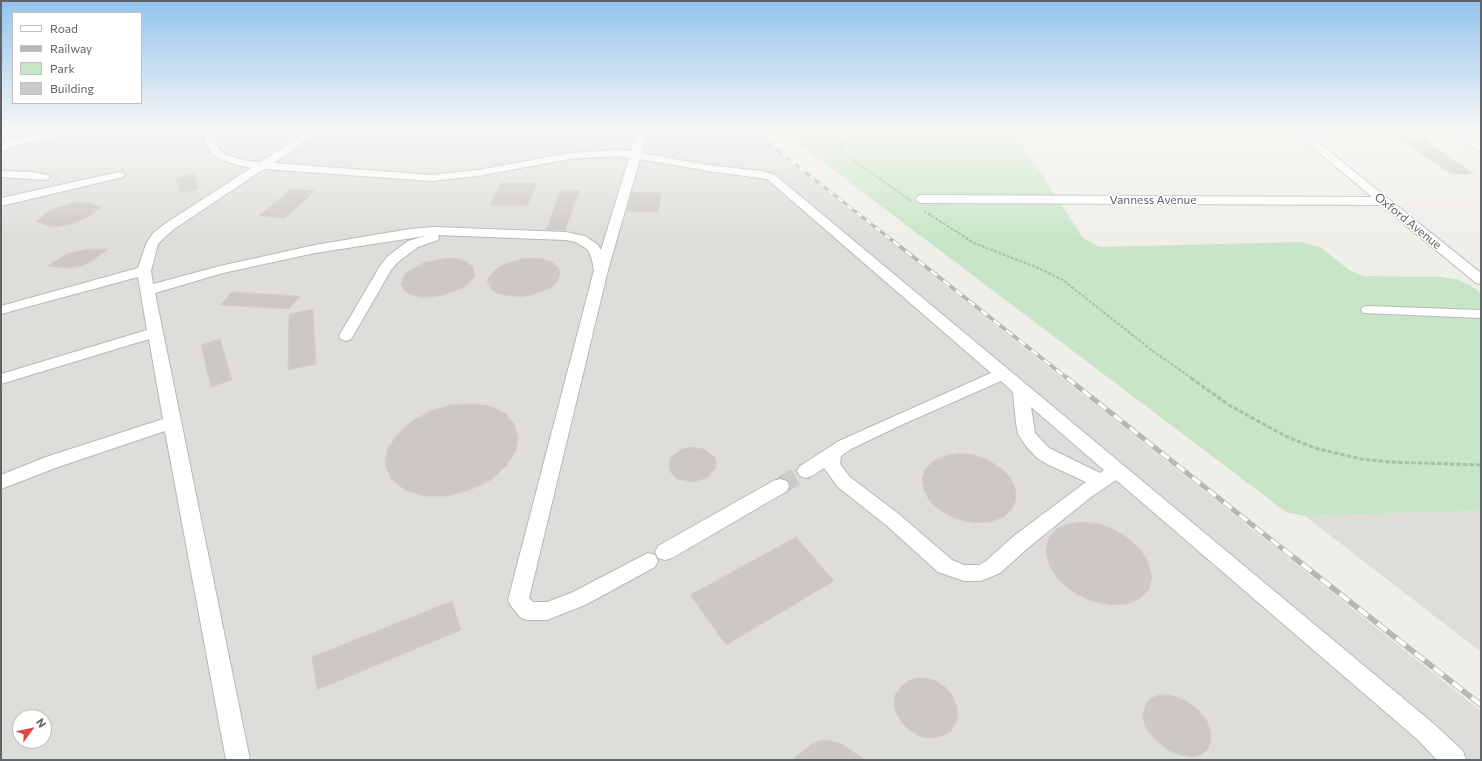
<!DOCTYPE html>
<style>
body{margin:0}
#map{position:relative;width:1482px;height:761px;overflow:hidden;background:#f0eee8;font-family:Commissioner,sans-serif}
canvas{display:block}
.frame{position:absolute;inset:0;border:2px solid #606367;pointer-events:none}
.legend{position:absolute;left:12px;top:12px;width:130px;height:92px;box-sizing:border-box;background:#fff;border:1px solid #bfc1c2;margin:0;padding:5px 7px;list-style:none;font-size:12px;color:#606367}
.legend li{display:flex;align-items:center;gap:8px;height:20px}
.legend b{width:20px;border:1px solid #bfc1c2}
.north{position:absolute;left:12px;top:709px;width:40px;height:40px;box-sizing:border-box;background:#fff;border:1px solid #bfc1c2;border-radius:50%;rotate:57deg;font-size:11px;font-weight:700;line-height:16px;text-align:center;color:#606367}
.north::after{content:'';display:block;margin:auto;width:14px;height:18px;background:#da4a44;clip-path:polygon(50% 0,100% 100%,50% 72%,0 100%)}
</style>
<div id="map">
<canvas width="1482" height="761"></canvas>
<div class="frame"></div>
<ul class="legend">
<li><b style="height:5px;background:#fff"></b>Road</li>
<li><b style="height:5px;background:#b6b7b7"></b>Railway</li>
<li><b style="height:11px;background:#c9e5c8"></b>Park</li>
<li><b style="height:11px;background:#ccc9c5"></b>Building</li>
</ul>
<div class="north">N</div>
</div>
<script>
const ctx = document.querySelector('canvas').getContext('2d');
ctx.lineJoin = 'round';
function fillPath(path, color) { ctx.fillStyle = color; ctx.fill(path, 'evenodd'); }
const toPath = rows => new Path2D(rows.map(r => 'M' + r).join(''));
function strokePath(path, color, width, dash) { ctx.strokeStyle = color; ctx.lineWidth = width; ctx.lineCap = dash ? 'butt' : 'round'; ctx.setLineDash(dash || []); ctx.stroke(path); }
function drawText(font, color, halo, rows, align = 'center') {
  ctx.font = font + ' Commissioner,sans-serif'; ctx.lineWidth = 3; ctx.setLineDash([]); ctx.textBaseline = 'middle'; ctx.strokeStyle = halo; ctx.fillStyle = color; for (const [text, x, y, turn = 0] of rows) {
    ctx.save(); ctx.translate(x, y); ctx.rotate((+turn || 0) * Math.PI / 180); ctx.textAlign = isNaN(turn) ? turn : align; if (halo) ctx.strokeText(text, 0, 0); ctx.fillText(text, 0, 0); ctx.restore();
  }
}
const industrial = toPath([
 [1,131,640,131,691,133,752,132,1481,711,1481,760,1,760],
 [20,717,44,717,44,741,20,741],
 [1481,511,1481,652,1305,516]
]);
const green = toPath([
 [1003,133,1018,138,1083,238,1099,247,1302,242,1322,248,1349,270,1363,276,1442,277,1459,280,1475,288,1481,294,1481,511,1305,516,1286,512,795,141,798,135,808,134]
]);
const building = toPath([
 [1402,140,1425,140,1474,174,1451,174,1402,140],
 [194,174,199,189,180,193,176,178,194,174],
 [501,183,537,183,527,206,489,205,501,183],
 [291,189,315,191,285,218,259,216,291,189],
 [561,190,580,190,565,230,546,230,561,190],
 [632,192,662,193,658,212,627,211,632,192],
 [75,202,91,203,101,207,90,216,72,224,53,227,36,222,50,210,75,202],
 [86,249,108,249,93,260,82,266,68,268,48,266,67,254,86,249],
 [449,258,459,259,467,262,473,267,475,277,464,287,443,295,431,297,420,297,410,294,404,290,401,284,403,278,407,272,425,262,449,258],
 [532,258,543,259,552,262,558,267,560,274,558,280,552,287,532,295,520,297,499,294,492,290,487,281,493,272,500,266,521,259,532,258],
 [232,292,300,296,289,309,220,305,232,292],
 [313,309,316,364,288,370,289,314,313,309],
 [220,339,232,380,211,387,201,345,220,339],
 [472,404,490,406,505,413,514,424,518,437,516,451,506,466,491,480,470,490,447,496,424,496,405,490,391,479,385,465,387,450,397,435,412,421,431,411,451,405,472,404],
 [690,447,704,449,715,457,716,462,716,468,707,478,692,482,677,479,672,474,669,469,669,463,671,457,682,449,690,447],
 [960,453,975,455,988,460,1001,468,1010,477,1015,488,1016,499,1012,509,1004,517,990,522,974,523,957,519,942,512,930,502,924,490,922,478,926,468,935,460,947,455,960,453],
 [1083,522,1099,524,1115,530,1129,539,1141,550,1149,564,1152,577,1149,589,1141,598,1127,604,1110,605,1091,601,1073,592,1058,579,1049,565,1046,551,1048,539,1056,529,1068,524,1083,522],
 [796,537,834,581,726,645,690,595,796,537],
 [452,601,461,630,317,690,312,657,452,601],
 [916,678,926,678,936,681,945,687,952,695,956,704,958,714,956,723,951,731,942,736,933,738,922,737,912,732,903,724,897,715,894,705,895,695,900,688,907,681,916,678],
 [1159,695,1169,695,1180,698,1191,704,1200,712,1207,721,1211,732,1211,741,1208,749,1201,755,1191,757,1180,755,1168,750,1158,742,1149,733,1144,723,1143,713,1146,704,1151,698,1159,695],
 [821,740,832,741,842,744,865,760,792,760,812,744,821,740]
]);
const minorTunnel = toPath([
 [780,486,806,471]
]);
const pathFar1 = toPath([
 [855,131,841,149,842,152,911,201],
 [924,211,974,243,1036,267,1063,280,1154,352,1193,379]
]);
const path = toPath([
 [1191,378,1229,405,1287,437,1318,449,1361,459,1390,462,1481,465]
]);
const minor = toPath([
 [56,131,77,131,72,134,25,143,1,151,1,144,23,137,56,131],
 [201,131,211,131,219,149,225,154,243,160,260,162,308,131,320,131,274,163,432,175,478,170,569,153,616,150,631,151,638,131,648,131,642,153,708,165,761,171,775,175,1434,724,1463,751,1466,760,1437,760,1418,740,1116,480,1091,497,1029,547,1000,573,981,581,964,581,938,572,886,525,838,487,824,468,812,476,806,478,800,476,797,471,800,466,839,441,991,373,767,179,708,171,640,159,608,270,529,598,533,602,547,602,571,593,648,553,655,555,658,561,655,567,585,605,547,620,528,620,521,618,511,606,508,600,594,270,592,260,588,250,576,242,566,240,438,235,439,237,438,240,418,247,398,262,391,270,353,336,351,339,346,341,341,339,339,336,380,266,388,256,408,241,425,236,315,253,223,273,155,293,250,760,226,760,165,431,58,467,1,489,1,475,46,457,163,419,149,339,1,384,1,374,147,330,138,277,1,314,1,306,138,268,146,244,153,233,166,223,251,168,237,165,217,158,210,151,201,131],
 [616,156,629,158,601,250,598,245,585,236,566,232,434,227,410,229,315,245,220,266,153,284,151,271,158,244,163,239,174,229,264,169,432,181,478,176,569,159,616,156],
 [1001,381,1013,392,1016,423,1018,434,1026,446,1037,458,1049,465,1086,482,1015,535,986,561,979,565,964,565,952,560,900,515,850,477,840,464,841,456,851,449,899,426,1001,381],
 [1031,407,1104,470,1100,473,1049,448,1035,433,1031,407],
 [235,131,245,131,247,134,246,136,238,136,235,131],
 [1293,131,1304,131,1481,273,1481,284,1476,283,1381,205,922,203,918,202,916,199,918,196,922,195,1372,197,1293,131],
 [1450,131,1462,131,1481,143,1481,151,1477,150,1450,131],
 [1,171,32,172,48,175,50,177,48,179,44,180,1,177,1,171],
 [119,172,123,173,125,175,123,177,1,206,1,198,119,172],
 [1368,306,1481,310,1481,318,1363,313,1361,310,1363,307,1368,306],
 [780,479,787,481,789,486,787,491,672,558,665,560,658,558,655,552,658,546,773,481,780,479]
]);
const railFar3 = toPath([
 [753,131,894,242]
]);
const railFar2 = toPath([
 [893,241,1068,379]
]);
const railFar1 = toPath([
 [1067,378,1284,550]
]);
const rail = toPath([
 [1283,549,1481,705]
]);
const farStreetnames = [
 ["Vanness Avenue",1153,200],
 ["Oxford Avenue",1408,221,39]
];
fillPath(industrial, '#dfddda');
fillPath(green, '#c9e5c8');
fillPath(building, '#ccc9c5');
strokePath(building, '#d4d0c7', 1);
strokePath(minorTunnel, '#cccbc8', 18, [18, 9]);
strokePath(minor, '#b5b8bb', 2);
strokePath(pathFar1, '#a1c5aa', 2, [3, 1.5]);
strokePath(path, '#a1c5aa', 3, [4.5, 2]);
fillPath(minor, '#fff');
strokePath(railFar3, '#b6b7b7', 3);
strokePath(railFar2, '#b6b7b7', 4);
strokePath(railFar1, '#b6b7b7', 5);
strokePath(rail, '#b6b7b7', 5.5);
strokePath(railFar3, '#fff', 2, [6]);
strokePath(railFar2, '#fff', 2.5, [8]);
strokePath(railFar1, '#fff', 3.5, [10]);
strokePath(rail, '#fff', 4, [12]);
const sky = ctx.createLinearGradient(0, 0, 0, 237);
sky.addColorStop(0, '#92c4ee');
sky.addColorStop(0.55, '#f8f7f5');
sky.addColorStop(1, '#f8f7f500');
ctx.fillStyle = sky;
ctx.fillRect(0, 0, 1482, 237);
drawText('12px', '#606367', '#fff', farStreetnames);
</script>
